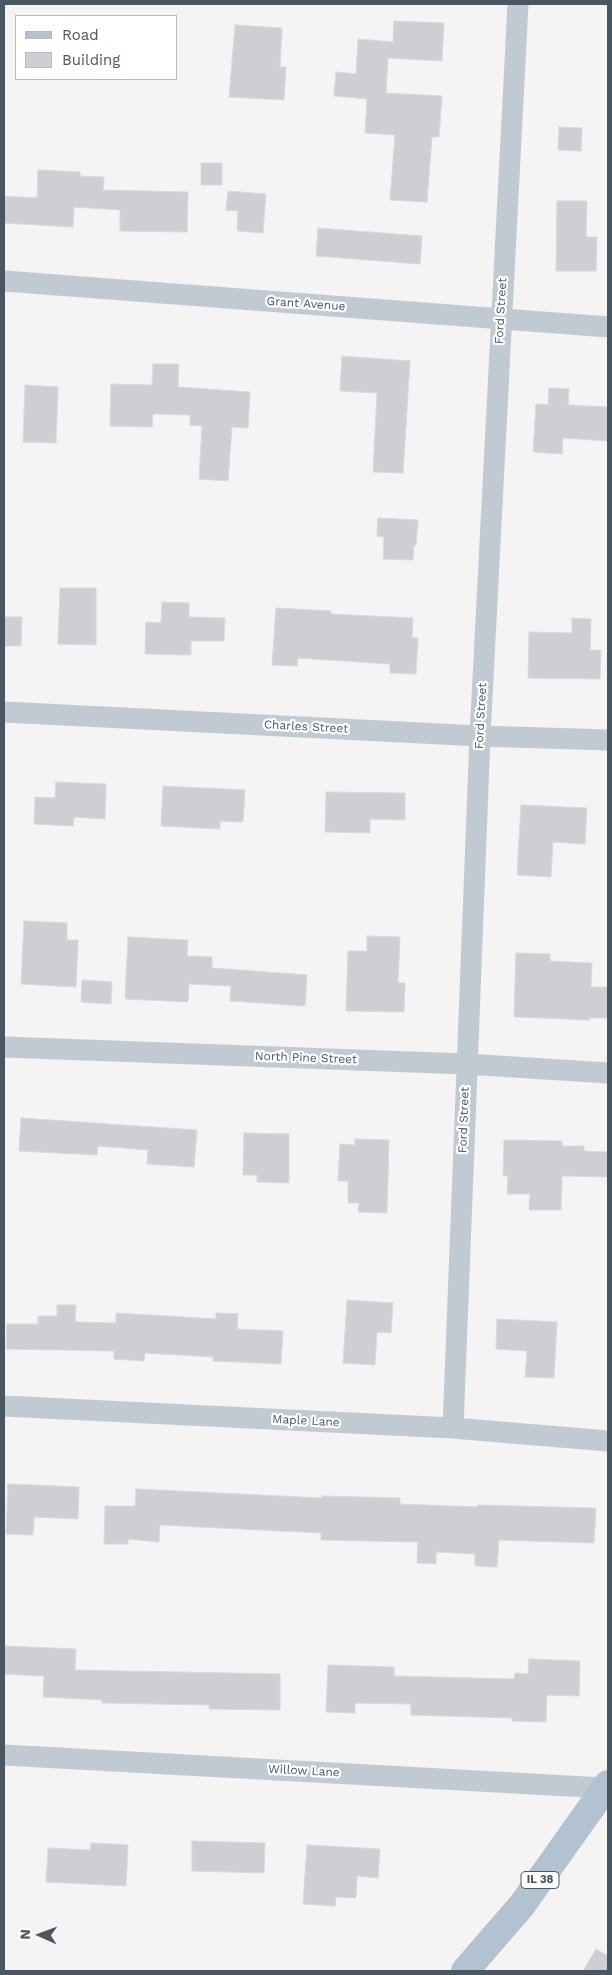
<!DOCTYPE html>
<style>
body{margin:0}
#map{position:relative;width:612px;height:1975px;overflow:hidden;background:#f5f3f3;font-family:"Work Sans",sans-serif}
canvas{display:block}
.frame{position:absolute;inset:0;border:5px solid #4a5661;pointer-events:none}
.legend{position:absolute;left:15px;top:15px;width:162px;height:65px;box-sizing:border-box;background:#fff;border:1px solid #b7bbc0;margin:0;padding:6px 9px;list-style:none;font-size:15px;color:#4a5661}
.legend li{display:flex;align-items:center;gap:10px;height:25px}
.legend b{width:25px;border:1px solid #b7bbc0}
.north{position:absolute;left:15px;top:1910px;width:50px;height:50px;-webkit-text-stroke:4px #fff;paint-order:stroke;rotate:272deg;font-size:14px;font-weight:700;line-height:20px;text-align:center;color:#4a5661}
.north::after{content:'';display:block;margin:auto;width:18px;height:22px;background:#4a5661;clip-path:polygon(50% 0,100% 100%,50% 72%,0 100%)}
</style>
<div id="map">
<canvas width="612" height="1975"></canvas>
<div class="frame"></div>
<ul class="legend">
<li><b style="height:6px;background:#b3c2d1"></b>Road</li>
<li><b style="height:14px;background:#cdcfd5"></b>Building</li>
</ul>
<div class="north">N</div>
</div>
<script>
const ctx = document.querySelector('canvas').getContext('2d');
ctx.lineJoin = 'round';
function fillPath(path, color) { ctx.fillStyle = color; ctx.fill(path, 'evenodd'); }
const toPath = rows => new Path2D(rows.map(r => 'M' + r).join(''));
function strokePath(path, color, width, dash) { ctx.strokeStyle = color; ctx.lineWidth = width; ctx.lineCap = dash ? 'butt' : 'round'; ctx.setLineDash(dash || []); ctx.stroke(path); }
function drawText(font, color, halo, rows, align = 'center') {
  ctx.font = font + ' "Work Sans",sans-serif'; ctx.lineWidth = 4.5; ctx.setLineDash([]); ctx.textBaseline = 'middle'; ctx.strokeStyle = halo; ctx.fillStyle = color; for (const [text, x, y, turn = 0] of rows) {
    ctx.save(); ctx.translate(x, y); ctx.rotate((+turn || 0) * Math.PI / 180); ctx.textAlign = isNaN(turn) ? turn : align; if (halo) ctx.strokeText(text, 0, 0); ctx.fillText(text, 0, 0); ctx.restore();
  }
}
const building = toPath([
 [394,21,444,23,442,61,388,58,386,93,442,96,439,137,432,137,427,202,390,200,395,135,365,133,367,99,334,96,336,72,356,74,358,39,393,42,394,21],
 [235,25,282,28,280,67,286,67,284,100,229,97,235,25],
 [559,127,582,128,581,151,558,150,559,127],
 [201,163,222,163,222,185,201,185,201,163],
 [38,170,80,172,80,176,104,177,103,190,188,192,187,232,120,231,120,210,74,207,73,227,4,223,4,196,37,198,38,170],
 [228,191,266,194,263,233,237,231,238,211,226,210,228,191],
 [557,201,587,201,586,237,597,237,596,271,556,271,557,201],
 [318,228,422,236,420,264,316,256,318,228],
 [342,356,410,361,403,473,373,472,377,393,340,391,342,356],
 [153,364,179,364,178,387,250,392,248,428,232,427,228,481,199,479,202,426,190,425,190,415,153,414,152,427,110,426,111,384,152,385,153,364],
 [25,385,58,387,56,443,23,442,25,385],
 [549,388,569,389,568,405,608,407,608,441,563,438,562,454,533,452,536,404,548,405,549,388],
 [378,518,418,520,416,545,414,545,413,560,383,559,384,537,377,536,378,518],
 [60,588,96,588,96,645,58,644,60,588],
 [162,602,189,603,189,617,225,618,224,641,191,641,191,655,145,654,146,622,161,623,162,602],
 [276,608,331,611,331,614,413,618,412,638,418,638,416,674,390,673,390,664,360,662,298,658,297,666,272,665,276,608],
 [4,617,22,617,21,646,4,646,4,617],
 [572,618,591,619,590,650,601,650,600,679,528,678,529,632,572,633,572,618],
 [56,782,106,784,105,819,74,817,73,826,34,824,35,797,55,798,56,782],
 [163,786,245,790,243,822,220,821,220,829,161,826,163,786],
 [326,792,405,793,405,820,370,819,370,833,325,832,326,792],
 [521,805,587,808,585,844,553,842,551,877,517,875,521,805],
 [24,921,67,923,67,940,78,940,76,987,21,984,24,921],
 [367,936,400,937,398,983,405,983,404,1012,346,1011,348,951,367,951,367,936],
 [128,937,188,940,187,956,212,957,212,968,307,975,305,1006,230,1001,231,986,189,984,188,1002,125,999,128,937],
 [516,953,550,954,550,961,592,963,591,987,608,987,608,1018,590,1018,590,1020,514,1017,516,953],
 [82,980,112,982,111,1004,81,1002,82,980],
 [21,1118,197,1130,194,1167,147,1164,148,1150,98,1146,97,1155,19,1151,21,1118],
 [244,1133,289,1134,289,1183,257,1182,257,1175,243,1175,244,1133],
 [355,1139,389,1140,387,1213,358,1212,359,1203,348,1203,348,1181,338,1181,340,1144,355,1145,355,1139],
 [504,1140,562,1141,562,1146,584,1146,584,1151,608,1152,608,1177,562,1176,561,1210,529,1210,530,1194,507,1194,508,1176,503,1176,504,1140],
 [347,1300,393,1303,391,1333,377,1332,375,1365,343,1363,347,1300],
 [57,1305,76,1305,75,1322,116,1323,116,1313,216,1319,216,1313,238,1314,237,1329,283,1331,281,1364,213,1361,213,1357,145,1353,144,1361,114,1359,114,1351,6,1349,7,1324,38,1324,38,1316,57,1316,57,1305],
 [497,1319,557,1322,554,1378,525,1377,527,1351,496,1349,497,1319],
 [8,1484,79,1487,78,1519,34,1517,33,1535,6,1534,8,1484],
 [136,1489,322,1498,322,1496,400,1498,400,1504,478,1507,478,1505,596,1508,594,1543,499,1540,497,1567,475,1566,475,1554,436,1552,436,1564,417,1563,418,1542,321,1540,321,1533,160,1525,159,1542,128,1539,128,1544,104,1544,105,1506,135,1506,136,1489],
 [4,1646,76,1649,75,1670,280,1674,280,1710,209,1709,209,1705,102,1703,102,1700,43,1697,44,1676,4,1674,4,1646],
 [529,1659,580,1661,579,1696,547,1695,546,1722,512,1721,512,1718,411,1715,411,1704,355,1703,355,1713,326,1712,328,1665,394,1667,394,1676,514,1679,515,1673,528,1674,529,1659],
 [192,1841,265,1843,264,1873,192,1871,192,1841],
 [91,1843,128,1845,126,1886,46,1882,48,1848,90,1850,91,1843],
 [307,1845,380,1849,378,1878,357,1876,356,1898,336,1897,335,1906,303,1904,307,1845],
 [596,1949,608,1956,608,1971,583,1971,596,1949]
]);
const street = toPath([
 [4,281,608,327],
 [4,712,480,736,608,740],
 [4,1047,466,1064,608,1073],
 [4,1406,453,1428,608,1441],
 [453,1428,480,736,518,4],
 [4,1755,605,1788]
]);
const primary = toPath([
 [465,1971,522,1905,608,1784]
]);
const shields = [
 [540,1880,38]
];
const shieldNames = [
 ["IL 38",540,1880]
];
const streetNames = [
 ["Grant Avenue",306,304,4],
 ["Ford Street",501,311,-87],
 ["Ford Street",481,716,-87],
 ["Charles Street",306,727,3],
 ["North Pine Street",306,1058,2],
 ["Ford Street",464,1120,-88],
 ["Maple Lane",306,1421,3],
 ["Willow Lane",304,1771,3]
];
fillPath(building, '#cdcfd5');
strokePath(building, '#d7d9de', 1);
strokePath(street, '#c1cad2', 21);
strokePath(primary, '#b3c2d1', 28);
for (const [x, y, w] of shields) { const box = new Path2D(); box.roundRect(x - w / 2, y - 8.5, w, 17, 4); ctx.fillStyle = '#fff'; ctx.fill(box); strokePath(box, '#4a5661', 1); }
drawText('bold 11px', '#4a5661', null, shieldNames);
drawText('12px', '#4a5661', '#fff', streetNames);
</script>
